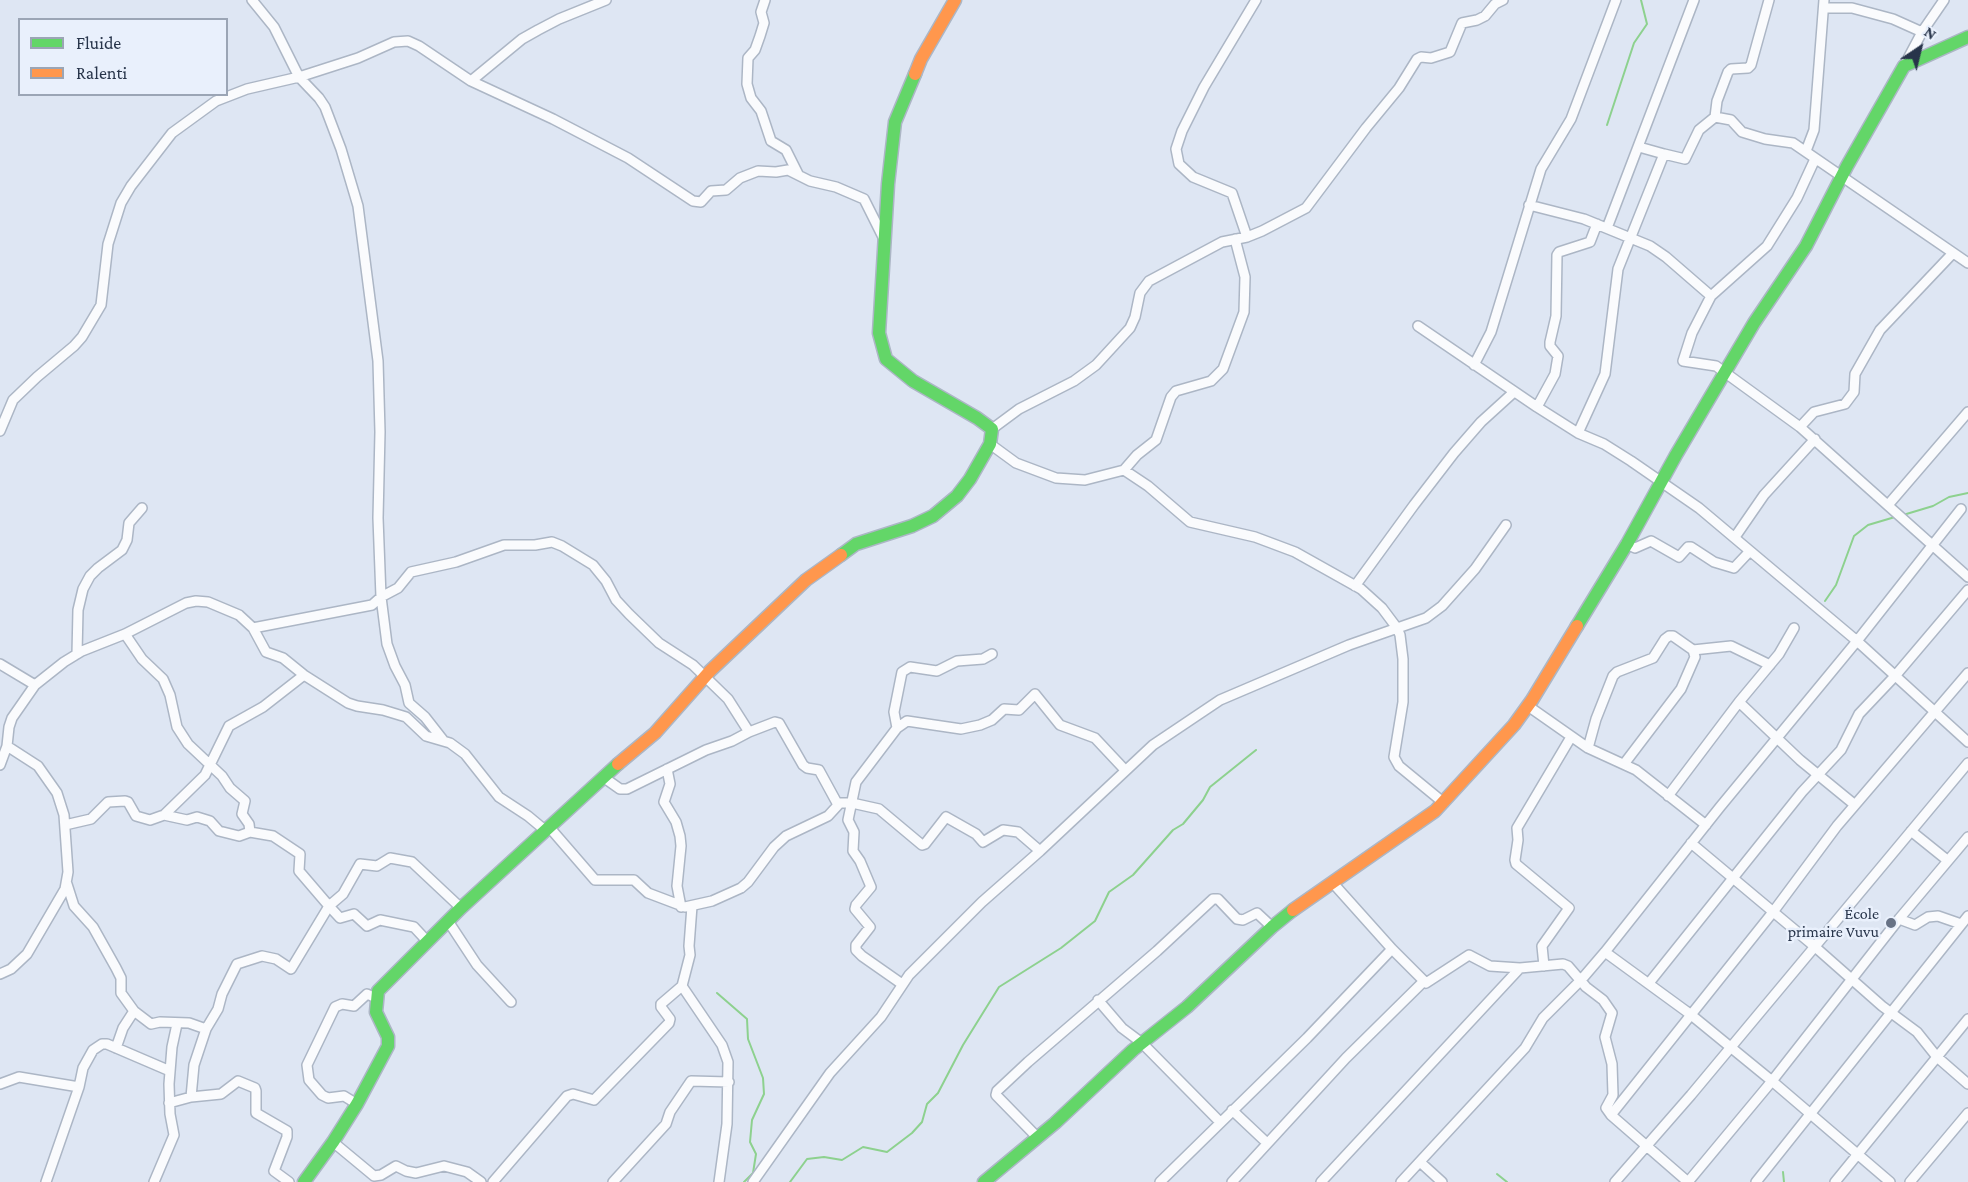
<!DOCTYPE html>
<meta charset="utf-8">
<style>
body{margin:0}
#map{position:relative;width:1968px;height:1182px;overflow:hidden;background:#dee6f3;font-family:"Crimson Pro",serif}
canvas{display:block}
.legend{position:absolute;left:18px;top:18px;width:210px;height:78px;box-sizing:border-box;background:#e9f0fc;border:2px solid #9ba5b5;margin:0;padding:8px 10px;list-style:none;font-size:18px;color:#27344a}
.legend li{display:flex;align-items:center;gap:12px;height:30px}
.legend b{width:30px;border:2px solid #9ba5b5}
.north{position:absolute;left:1890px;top:18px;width:60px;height:60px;-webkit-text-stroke:4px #e9f0fc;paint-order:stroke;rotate:35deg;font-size:16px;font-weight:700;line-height:24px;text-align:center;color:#27344a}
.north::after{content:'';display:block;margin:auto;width:21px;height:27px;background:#27344a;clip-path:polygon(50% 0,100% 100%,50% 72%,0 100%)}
</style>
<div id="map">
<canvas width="1968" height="1182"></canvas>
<ul class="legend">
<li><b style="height:8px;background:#63d668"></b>Fluide</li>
<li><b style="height:8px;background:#ff974d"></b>Ralenti</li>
</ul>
<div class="north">N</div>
</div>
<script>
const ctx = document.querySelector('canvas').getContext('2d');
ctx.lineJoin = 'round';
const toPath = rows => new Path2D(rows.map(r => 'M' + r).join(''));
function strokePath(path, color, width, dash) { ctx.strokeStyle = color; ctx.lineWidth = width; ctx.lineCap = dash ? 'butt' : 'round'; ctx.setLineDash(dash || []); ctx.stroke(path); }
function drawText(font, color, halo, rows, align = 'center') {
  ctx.font = font + ' "Crimson Pro",serif'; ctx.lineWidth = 5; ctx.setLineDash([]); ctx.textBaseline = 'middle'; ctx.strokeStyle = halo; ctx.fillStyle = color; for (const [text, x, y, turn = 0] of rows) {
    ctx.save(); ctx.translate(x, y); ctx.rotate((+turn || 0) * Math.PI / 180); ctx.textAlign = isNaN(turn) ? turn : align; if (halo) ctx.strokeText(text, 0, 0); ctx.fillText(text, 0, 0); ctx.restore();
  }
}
const stream = toPath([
 [1607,125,1634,43,1647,24,1641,0],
 [1903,515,1933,506,1949,497,1968,493],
 [1825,601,1836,585,1854,536,1868,525,1895,517],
 [717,993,747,1019,748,1039,763,1078,764,1094,752,1120,750,1142,756,1154,753,1173,744,1182],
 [1783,1172,1784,1182],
 [1497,1174,1507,1182],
 [790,1182,807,1159,824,1157,842,1160,863,1147,887,1152,912,1133,922,1122,927,1104,938,1093,963,1045,999,987,1061,948,1095,921,1109,892,1133,875,1173,830,1183,824,1203,800,1210,787,1256,750]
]);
const street = toPath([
 [252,0,274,27,299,77,319,98,325,107,341,149,358,206,378,361,380,432,378,518,381,597,372,605,253,628],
 [765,0,761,12,764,23,760,36,755,50,748,58,747,84,751,98,761,111,771,141,786,150,798,174],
 [1824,8,1852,8,1893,19,1922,32],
 [1904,66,1922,32,1944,0],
 [471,81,522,39,538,30,559,19,606,0],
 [1715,117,1717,101,1728,72,1731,69,1748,68,1751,65,1769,0],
 [1639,147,1664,154],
 [1806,151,1814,130,1824,0],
 [1815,159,1797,198,1767,246,1711,296,1692,333,1683,361,1716,366,1800,427,1968,577],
 [1529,205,1584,219,1650,246,1666,257,1711,296],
 [1607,228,1694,0],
 [1247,237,1232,193,1193,177,1179,164,1176,149,1182,131,1204,87,1256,0],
 [1418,326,1537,407,1578,433,1604,444,1631,461,1699,508,1857,641,1961,509],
 [1474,365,1491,332,1541,169,1571,119,1616,0],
 [1537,407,1555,374,1558,356,1550,346,1550,342,1556,316,1557,255,1559,252,1590,242,1597,224],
 [1800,427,1814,412,1845,404,1854,392,1855,374,1880,330,1953,253],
 [992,429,1019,409,1074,381,1096,365,1130,328,1135,317,1140,293,1149,281,1222,242,1247,237,1262,231,1306,208,1366,128,1399,88,1417,59,1421,57,1431,58,1450,52,1462,23,1477,20,1485,16,1495,4,1503,0],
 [0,431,13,400,37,377,74,346,82,337,101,305,108,244,121,203,131,186,172,133,216,101,247,89,299,77,358,58,394,42,408,41,419,46,471,81,553,119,628,158,693,201,701,202,711,191,726,190,740,178,758,171,776,172,788,170,810,181,836,187,864,199,884,239],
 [1578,433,1605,374,1618,269,1664,154,1685,159,1699,130,1715,117,1731,120,1742,132,1765,139,1793,143,1968,263],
 [990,444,1016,463,1056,478,1085,480,1124,470,1148,486,1190,522,1255,537,1295,552,1361,589,1382,608,1397,628,1400,635,1403,659,1403,702,1394,757,1399,766,1444,803],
 [1124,470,1137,455,1156,440,1171,397,1176,391,1211,381,1223,369,1244,312,1245,277,1235,239],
 [1888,505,1968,412],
 [1735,537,1764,495,1815,439],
 [1627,544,1635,548,1651,541,1679,557,1688,547,1691,547,1714,562,1734,568,1750,551],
 [1355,586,1414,505,1454,453,1481,422,1514,392],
 [125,634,142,659,163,679,170,695,177,727,188,744,222,776,230,788,245,801,242,814,249,824,250,832],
 [1693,650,1731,646,1770,665],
 [77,654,78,610,83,589,90,576,98,568,122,550,127,540,129,523,142,508],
 [0,664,35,685],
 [1739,702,1779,654,1794,628],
 [1528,706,1588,748,1636,770,1706,825],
 [897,728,894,712,902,672,910,667,937,671,957,661,983,659,992,654],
 [443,740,425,717,409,703,405,685,395,666,387,644,381,597,398,588,411,572,456,562,504,545,535,545,552,542,562,546,593,565,606,581,616,600,629,614,659,643,693,665,728,699,749,732,775,722,779,723,803,765,807,768,819,770,837,803,852,803,879,809,922,845,925,844,946,817,976,834,983,842,1003,830,1018,832,1040,851],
 [1588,748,1596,719,1613,676,1617,672,1653,658,1665,639,1669,636,1673,636,1693,650,1695,657,1681,689,1624,764],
 [0,765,7,746],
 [667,769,670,784,664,802,676,822,680,836,681,846,677,886,681,907],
 [603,777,620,789,627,789,706,750,732,741,749,732],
 [1668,796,1739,702,1800,760,1855,805],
 [164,815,205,775,229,726,263,707,304,675],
 [65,825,91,819,108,802,125,801,128,802,136,816,150,820,164,815,187,820,197,817,210,821,219,831,239,836,250,832,273,836,300,854,299,871,329,906,291,969,276,959,262,956,237,964,222,994,218,1009,206,1029,189,1023,160,1022,151,1024,134,1011,121,993,121,978,116,968,93,927,74,906,67,884],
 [550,828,595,880,634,880,648,893,685,907,712,901,741,888,748,882,774,847,786,836,828,816,839,804],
 [1911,831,1947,860],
 [1691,843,1814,946,1882,1006,1917,1032,1937,1057,1968,1084],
 [1332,882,1392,949,1426,983,1469,955,1490,966,1520,968,1563,964,1568,966,1586,987,1603,1000,1612,1013,1605,1037,1612,1064,1613,1095,1606,1108,1611,1115,1688,1182],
 [1899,919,1915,925,1928,917,1938,916,1961,924],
 [448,921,477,965,511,1002],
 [427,941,414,927,380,920,367,926,354,914,340,918,329,906,343,894,360,864,377,866,390,858,412,862,461,908],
 [1605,952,1690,1014,1772,1081,1890,1182],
 [1544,966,1542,946,1569,908,1516,864,1515,860,1518,840,1517,828,1571,737],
 [0,974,11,969,27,954,65,889,68,872,64,815,57,793,38,766,7,746,9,727,12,718,35,685,64,662,82,651,125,634,186,603,196,601,208,602,239,615,253,628,266,652,283,658,304,675,348,703,357,706,383,710,406,717,426,736,450,743,465,754,499,797,528,816,546,831],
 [1649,983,1802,792,1841,750,1859,714,1895,676,1968,590],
 [902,984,862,956,856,950,856,945,870,927,855,909,856,905,871,887,860,861,853,851,854,832,848,820,856,782,897,728,907,721,961,729,980,725,992,720,1004,709,1019,710,1035,694,1060,725,1095,738,1125,770],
 [682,986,722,1045,728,1062,727,1124,719,1182],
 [1098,1000,1122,1028,1142,1043,1220,1122],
 [206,1029,194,1065,191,1097,221,1094,238,1081,255,1088,256,1091,256,1113,287,1131,287,1137,274,1171,289,1182],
 [116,1048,123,1028,134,1011],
 [0,1084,19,1077,79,1087],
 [169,1103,191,1097],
 [357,1104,344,1096,328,1098,322,1095,309,1080,307,1065,335,1007,342,1004,354,1006,367,994,376,998],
 [1232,1110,1267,1143],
 [1611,1115,1773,912,1837,826,1968,673],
 [1038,1138,996,1095,997,1091,1028,1062,1157,951,1213,899,1218,899,1237,919,1243,920,1257,913,1272,927],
 [333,1142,374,1176,381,1175,396,1166,406,1171,416,1173,444,1166,467,1172,481,1182],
 [1420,1162,1442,1182],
 [46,1182,79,1087,83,1068,93,1050,102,1044,107,1044,170,1071],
 [154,1182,174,1135,170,1114,169,1084,172,1047,177,1024],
 [493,1182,567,1096,573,1094,594,1100,669,1023,670,1019,661,1007,661,1004,682,986,690,955,689,946,692,906],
 [613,1182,666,1124,670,1112,691,1081,729,1082],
 [753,1182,830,1073,881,1017,909,975,982,902,1040,851,1153,745,1220,700,1349,645,1426,618,1442,606,1475,569,1506,525],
 [1160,1182,1307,1038,1392,949],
 [1232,1182,1346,1058,1423,982],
 [1321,1182,1520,968],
 [1401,1182,1525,1048,1543,1018,1581,980,1605,952,1720,807,1857,641,1968,742],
 [1615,1182,1691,1095,1968,763],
 [1688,1182,1772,1081,1899,919,1968,837],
 [1756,1182,1968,916],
 [1835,1182,1968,1019],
 [1910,1182,1968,1113]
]);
const fast = toPath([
 [841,555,856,544,912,526,933,516,957,496,970,479,990,444,992,429,977,418,913,381,886,359,879,333,888,184,895,122,915,74],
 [1577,626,1627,544,1676,455,1754,323,1806,246,1847,166,1904,66,1968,37],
 [304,1182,333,1142,357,1104,388,1046,388,1037,376,1012,378,991,461,908,618,764],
 [984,1182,1055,1123,1133,1050,1187,1007,1272,927,1293,910]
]);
const slow = toPath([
 [915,74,921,59,955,0],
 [618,764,655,733,710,671,806,580,841,555],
 [1293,910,1435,811,1514,725,1532,700,1577,626]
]);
const markers = [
 [1891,923,6,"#677285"]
];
const poiNames = [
 ["École",1879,914],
 ["primaire Vuvu",1879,932]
];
strokePath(stream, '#8dd18e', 2);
strokePath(street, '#acb6c5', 12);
strokePath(fast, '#acb6c5', 15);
strokePath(slow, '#acb6c5', 15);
strokePath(street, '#fafbfd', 9);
strokePath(fast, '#63d668', 12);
strokePath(slow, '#ff974d', 12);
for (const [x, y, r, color] of markers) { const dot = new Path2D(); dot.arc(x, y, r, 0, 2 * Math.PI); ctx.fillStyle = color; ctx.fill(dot); strokePath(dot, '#e9f0fc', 2); }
drawText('16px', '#27344a', '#e9f0fc', poiNames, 'right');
</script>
